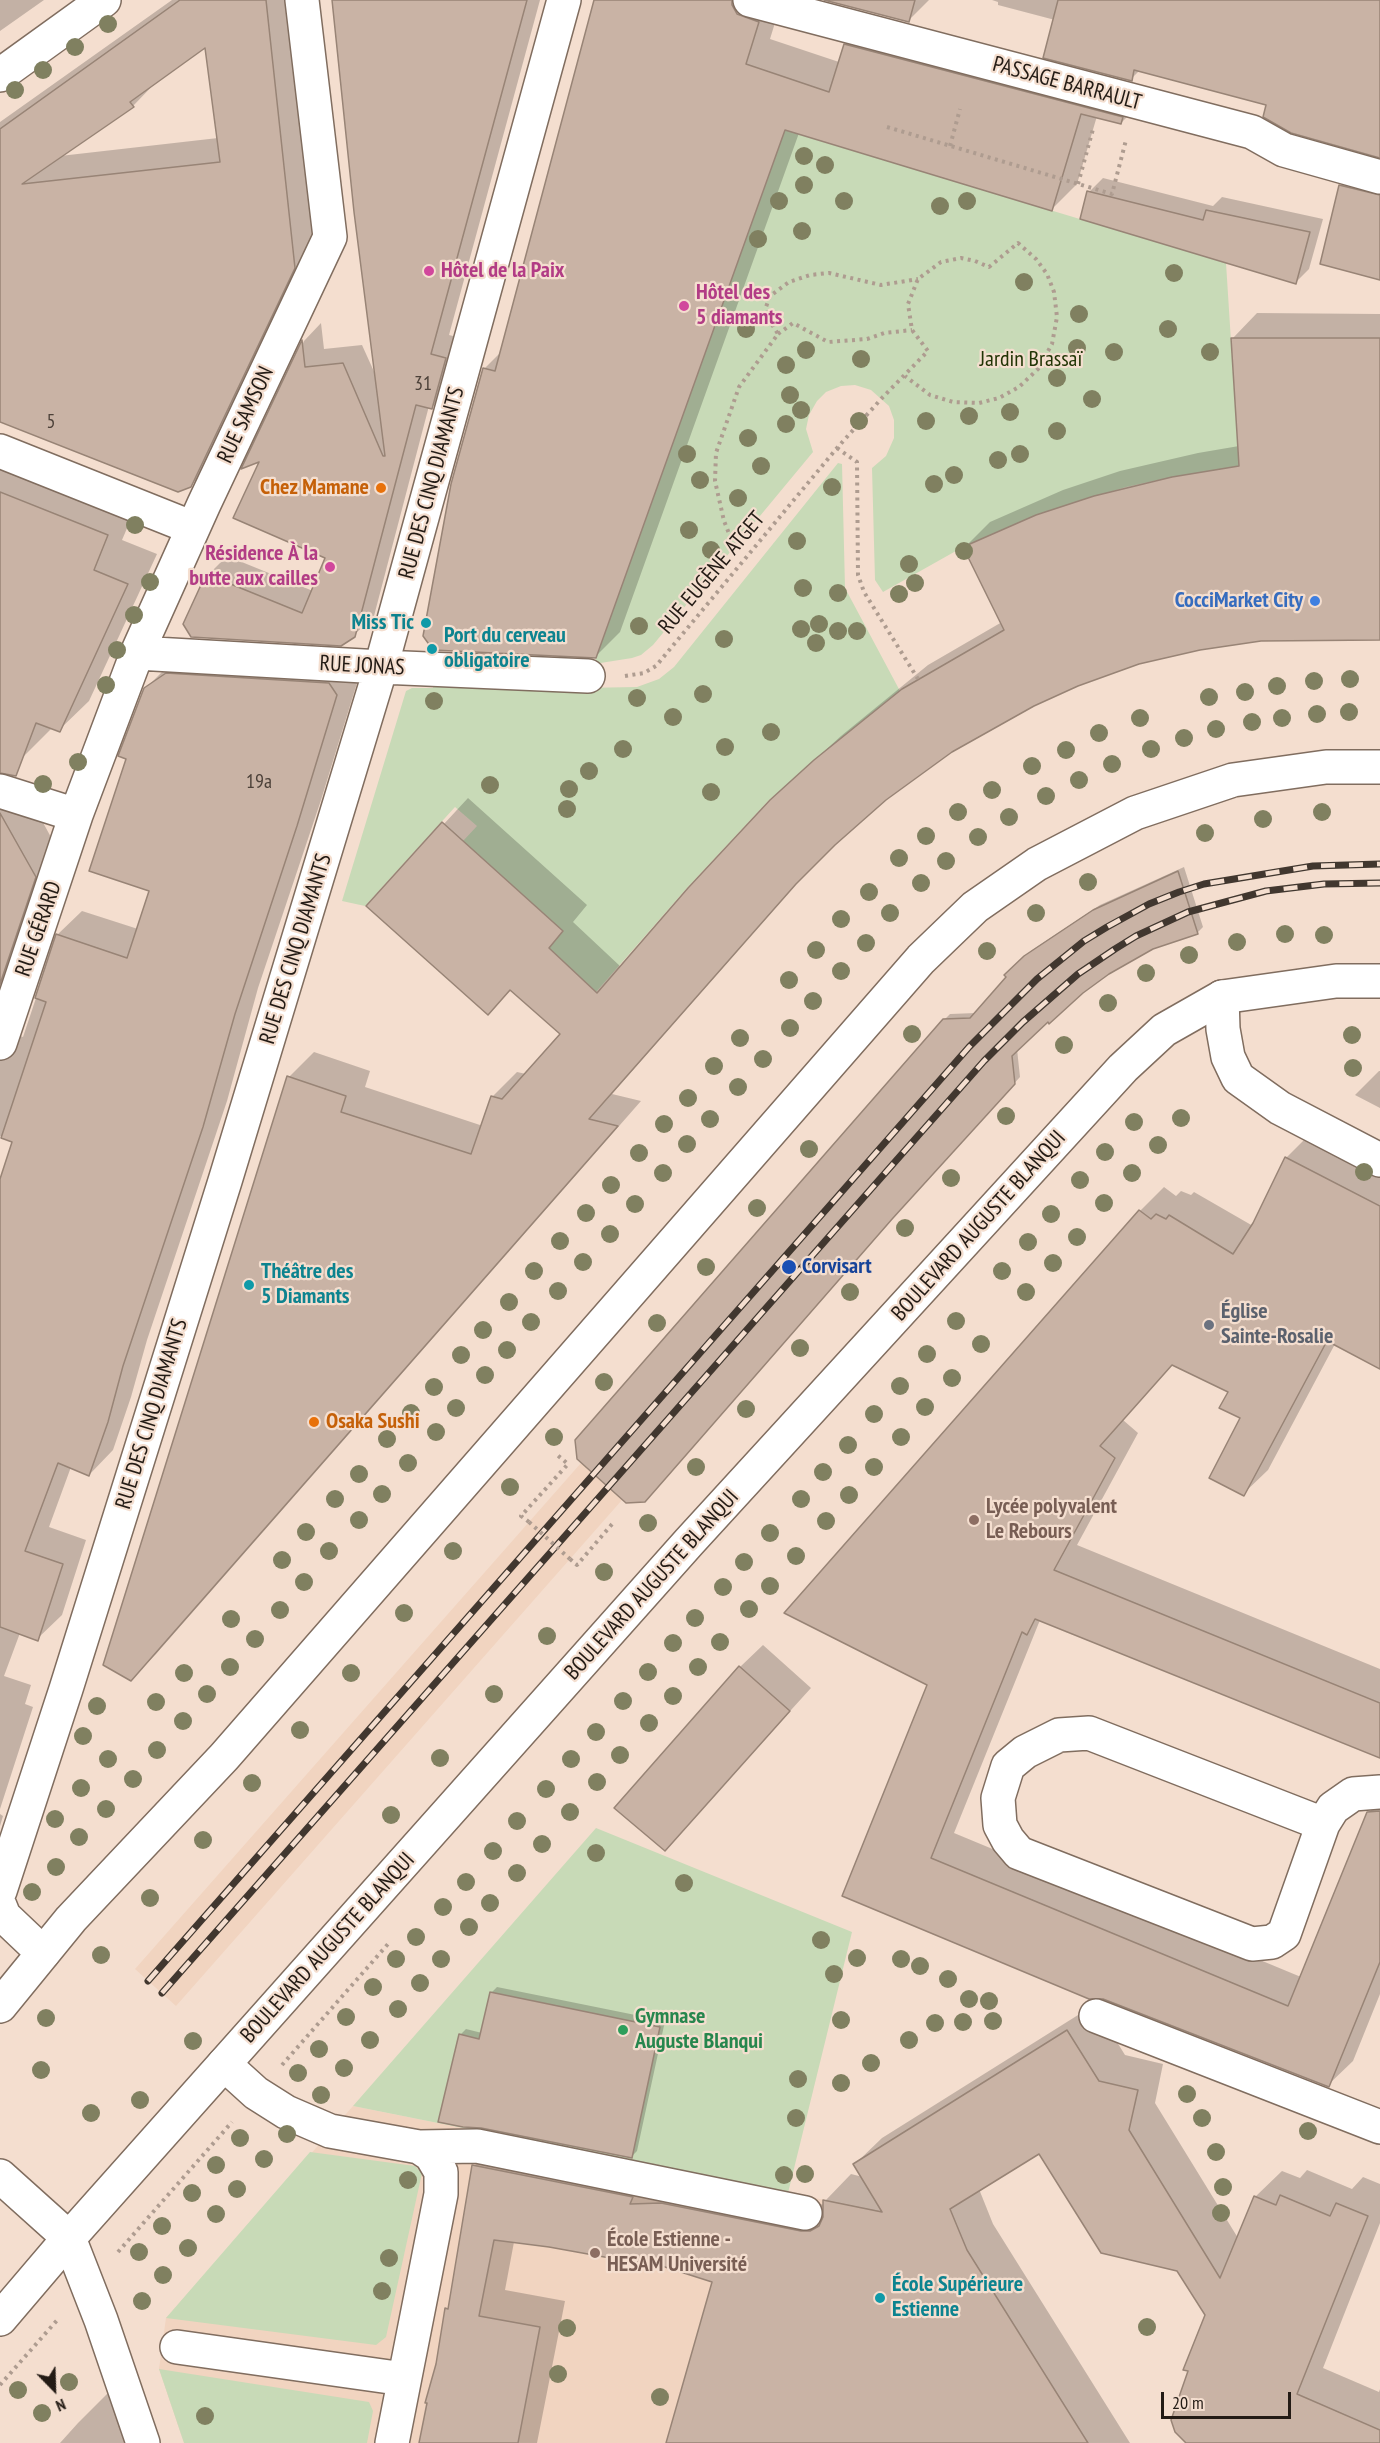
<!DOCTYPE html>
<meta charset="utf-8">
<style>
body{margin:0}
#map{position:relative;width:1380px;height:2443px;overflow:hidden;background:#f4decf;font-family:"PT Sans Narrow",sans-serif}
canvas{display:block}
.north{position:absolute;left:24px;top:2359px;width:60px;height:60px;-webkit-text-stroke:4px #f4decf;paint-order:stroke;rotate:157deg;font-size:16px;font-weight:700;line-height:24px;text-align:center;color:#231b15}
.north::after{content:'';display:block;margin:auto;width:21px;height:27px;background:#231b15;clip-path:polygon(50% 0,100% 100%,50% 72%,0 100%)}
.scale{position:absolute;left:1161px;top:2392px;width:130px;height:27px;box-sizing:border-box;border:3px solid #231b15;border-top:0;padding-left:8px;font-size:18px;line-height:21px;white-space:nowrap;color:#231b15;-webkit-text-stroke:4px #f4decf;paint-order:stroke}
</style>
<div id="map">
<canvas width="1380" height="2443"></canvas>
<div class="north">N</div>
<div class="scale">20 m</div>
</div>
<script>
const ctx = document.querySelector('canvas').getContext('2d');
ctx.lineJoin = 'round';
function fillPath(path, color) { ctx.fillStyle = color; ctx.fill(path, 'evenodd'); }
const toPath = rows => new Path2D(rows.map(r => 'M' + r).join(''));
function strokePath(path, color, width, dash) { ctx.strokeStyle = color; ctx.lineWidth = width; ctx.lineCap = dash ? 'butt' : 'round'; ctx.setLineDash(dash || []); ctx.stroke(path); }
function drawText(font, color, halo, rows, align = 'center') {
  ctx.font = font + ' "PT Sans Narrow",sans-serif'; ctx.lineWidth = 4.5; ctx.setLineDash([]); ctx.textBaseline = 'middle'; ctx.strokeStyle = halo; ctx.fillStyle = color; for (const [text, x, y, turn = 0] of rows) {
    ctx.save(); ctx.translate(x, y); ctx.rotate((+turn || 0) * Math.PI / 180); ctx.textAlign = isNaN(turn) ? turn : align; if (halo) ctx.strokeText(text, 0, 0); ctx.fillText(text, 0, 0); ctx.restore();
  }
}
const built = toPath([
 [581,1463,622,1500,176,2006,135,1969],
 [353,2106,920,2219,1087,2443,184,2443,159,2369,166,2318]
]);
const green = toPath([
 [784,130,1226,263,1239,467,1172,477,1126,487,1036,515,963,547,883,592,875,580,872,468,886,456,894,438,894,420,889,406,871,390,855,385,841,386,826,392,817,401,809,415,806,429,813,452,653,645,641,655,632,658,594,664],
 [838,463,842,464,845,588,900,691,769,800,687,888,596,992,549,948,563,931,463,841,477,826,455,807,365,906,342,901,406,691,412,688,433,688,433,681,582,688,637,687,659,679,674,667],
 [596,1828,852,1932,788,2193,353,2106],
 [310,2152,415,2166,422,2173,386,2337,376,2345,166,2318],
 [159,2369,369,2402,373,2411,367,2443,184,2443]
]);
const shadow = toPath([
 [0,0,44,0,0,31],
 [172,0,296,0,322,239,219,457,191,485,0,420,0,122],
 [206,45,218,138,60,156,133,106,160,78],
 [333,0,540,0,449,335,465,339,451,388,432,407,429,406,374,616,354,635,208,575,227,556,313,591,327,557,262,460,244,466,304,341,321,323,324,349,362,345,376,376],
 [597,0,782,0,770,39,839,62,845,45,870,20,1146,98,1121,123,1097,116,1077,184,1052,209,799,133,620,632,595,657,484,369,502,351],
 [830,0,929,0,908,21],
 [992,0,1380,0,1380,156,1268,104,1140,70,1131,79,1055,20,998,5,998,2],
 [1365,161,1380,165,1380,278,1340,186],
 [1103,178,1213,206,1222,197,1323,219,1309,269,1295,283,1089,192],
 [1257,313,1380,314,1380,638,1261,639,1160,657,1071,687,1033,704,951,751,885,799,838,840,804,875,612,1094,641,1101,156,1654,131,1679,289,1077,314,1052,370,1071,365,1087,483,1126,492,1097,517,1072,526,1074,562,1034,512,989,488,1013,368,906,468,798,587,905,573,922,621,967,797,776,841,736,928,665,1002,622,965,547,990,522,1063,490,1120,471,1198,453,1239,446,1233,338],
 [0,451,137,505,122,540,157,554,89,701,59,730,52,728,22,758,0,752],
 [170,664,361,670,321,800,258,988,227,1101,147,1340,131,1397,113,1450,89,1475,71,1467,49,1527,86,1540,62,1615,37,1639,20,1633,4,1676,31,1685,25,1704,33,1707,0,1809,0,1176,2,1177,14,1141,0,1136,0,805,40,817,59,852,10,1032,23,1037,57,935,82,911,138,929,151,891,128,758,145,689],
 [1184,867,1203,927,1197,933,1152,948,1108,973,1048,1020,1017,1049,1020,1077,899,1210,944,1020,950,1014,976,1013,1008,977,1006,975,1032,950,1100,905],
 [1379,1071,1380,1071,1380,1108,1355,1095],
 [1311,1133,1380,1169,1380,1367,1335,1344,1268,1470,1243,1494,1242,1417,1230,1391,1173,1364,1123,1420,1138,1433,1077,1545,1380,1669,1380,1757,1040,1620,954,1833,1301,1977,1368,1813,1380,1801,1380,1994,1353,2061,1328,2085,844,1896,1140,1211,1164,1187,1176,1196,1181,1191,1191,1195,1194,1192,1253,1226,1286,1158],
 [763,1645,811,1688,665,1849,740,1667],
 [0,1814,3,1816,0,1826],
 [497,1987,665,2021,637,2151,631,2157,481,2126,460,2035,466,2029,482,2033,491,1993],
 [1094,2005,1125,2055,1163,2064,1155,2103,1238,2238,1255,2197,1282,2171,1300,2178,1307,2170,1352,2189,1363,2177,1380,2184,1380,2223,1323,2368,1379,2392,1380,2389,1380,2443,1194,2443,1190,2370,1206,2315,1178,2270,1039,2151,979,2189,993,2224,1130,2443,668,2443,713,2281,645,2259,642,2261,514,2242,505,2290,565,2301,537,2443,422,2443,447,2309,450,2306,474,2166,500,2139,825,2205,825,2201,851,2174,863,2177,855,2164,882,2138],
 [110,2391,145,2443,60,2443,78,2423]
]);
const building = toPath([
 [180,0,266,0,295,268,191,487,178,492,0,422,0,129,180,0],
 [205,48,220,162,22,184,134,107,130,102,205,48],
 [332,0,527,0,431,354,446,358,432,409,416,405,355,637,341,646,191,637,183,624,206,574,302,613,325,558,233,518,259,462,241,469,302,340,305,367,343,363,383,456,385,456,354,212,332,0],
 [594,0,732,0,732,5,737,14,759,22,746,64,829,92,844,44,1123,117,1121,124,1081,114,1052,211,785,130,596,658,433,650,423,636,451,484,483,368,495,371,594,0],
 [824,0,915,0,909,22,824,0],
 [1058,0,1380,0,1380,158,1291,133,1263,117,1266,105,1134,70,1132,81,1043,58,1058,0],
 [1339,185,1380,195,1380,280,1320,264,1339,185],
 [1087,191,1203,220,1206,210,1310,232,1296,284,1080,219,1087,191],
 [1231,338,1380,338,1380,640,1261,641,1200,650,1139,664,1078,686,1034,706,952,752,886,800,835,845,796,884,589,1119,618,1126,131,1681,103,1665,287,1076,346,1096,341,1112,471,1154,491,1096,502,1099,560,1034,510,990,488,1015,366,906,442,822,563,931,549,948,597,993,688,888,770,800,814,760,902,689,1004,630,963,547,1036,515,1094,496,1172,477,1239,466,1231,338],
 [0,492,108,535,94,570,128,584,60,732,36,723,16,776,0,773,0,492],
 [166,673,329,683,337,695,297,826,235,1014,203,1127,123,1366,108,1422,89,1476,58,1463,25,1551,63,1564,38,1641,0,1627,0,1179,12,1142,1,1138,46,1002,35,998,56,934,127,958,149,891,89,871,126,759,118,756,144,688,166,673],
 [0,813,36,877,0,984,0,813],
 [1178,871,1198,934,1153,949,1109,974,1083,993,1049,1024,1048,1022,1012,1056,1015,1084,893,1218,645,1502,626,1503,577,1459,575,1440,943,1019,970,1018,1006,977,1004,975,1024,956,1093,910,1178,871],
 [1285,1157,1380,1206,1380,1369,1327,1341,1244,1496,1209,1478,1240,1418,1219,1408,1228,1392,1172,1365,1100,1446,1115,1458,1054,1570,1380,1703,1380,1758,1035,1619,1027,1635,1022,1632,931,1858,1288,2006,1367,1812,1380,1811,1380,1962,1329,2087,1103,1999,1089,1999,842,1896,927,1685,784,1613,1139,1210,1151,1219,1156,1214,1166,1219,1169,1215,1233,1254,1253,1223,1285,1157],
 [739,1666,790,1711,665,1851,614,1808,739,1666],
 [490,1992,660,2027,632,2158,481,2128,463,2127,438,2122,459,2034,479,2039,490,1992],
 [1067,2030,1099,2081,1138,2090,1129,2130,1220,2278,1254,2196,1276,2205,1280,2195,1330,2216,1336,2203,1368,2216,1297,2394,1380,2430,1380,2443,1186,2443,1175,2432,1171,2420,1188,2371,1183,2370,1205,2315,1177,2271,1101,2253,1039,2154,950,2209,967,2250,1088,2443,666,2443,712,2282,643,2260,643,2263,621,2260,549,2247,494,2240,479,2316,540,2327,518,2443,419,2443,427,2403,425,2403,436,2364,445,2308,448,2309,472,2165,633,2197,630,2204,661,2203,801,2231,810,2231,819,2226,823,2217,823,2200,882,2212,853,2164,1067,2030]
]);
const path = toPath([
 [887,127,1112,194,1126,140],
 [950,146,960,109],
 [1078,184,1093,129],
 [778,334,793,323,828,342,867,339,884,333,912,330],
 [837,448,857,462,858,575,864,592,918,679],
 [734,546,724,521,715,481,716,453,739,387,778,334,768,318,766,307,770,296,789,282,810,275,829,273,881,285,918,279],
 [625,676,644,673,656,666,837,448,882,398,928,351,912,330,908,304,918,279,941,262,961,258,975,261,989,267,1018,243,1036,259,1047,274,1054,292,1057,317,1052,344,1038,369,1019,387,999,398,979,403,953,402,930,395,905,376],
 [529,1522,521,1516,568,1464,555,1453],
 [570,1559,577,1565,613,1523],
 [282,2065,388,1944],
 [118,2252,232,2122],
 [0,2385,59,2318]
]);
const minor = toPath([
 [750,0,1252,132,1284,150,1380,177],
 [0,75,104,0],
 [0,451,193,528],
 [137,653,381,667,588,676],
 [0,791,76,815],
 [1222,997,1223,1029,1228,1057,1238,1078,1280,1108,1380,1160],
 [0,1043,76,815,137,653,204,504,330,237,302,0],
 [1323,1824,1089,1733,1059,1735,1025,1752,1008,1766,998,1798,1000,1825,1008,1840,1019,1853,1252,1944,1272,1942,1284,1934,1323,1824,1333,1808,1353,1794,1380,1792],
 [0,1891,66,1689,225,1181,381,667,564,0],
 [0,1906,4,1916,43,1953],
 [1096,2016,1380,2127],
 [224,2064,256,2093,286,2112,330,2131,419,2147,477,2146,805,2213],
 [0,2176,69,2238,101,2320,143,2443],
 [177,2347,404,2379],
 [392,2443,441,2194,441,2172,431,2155,419,2147]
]);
const major = toPath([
 [0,2006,71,1919,224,1757,921,959,975,907,1037,864,1135,813,1233,780,1326,767,1380,767],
 [0,2319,69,2238,689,1542,1123,1068,1164,1030,1222,997,1336,981,1380,981]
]);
const rail = toPath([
 [148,1981,969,1047,1037,979,1084,941,1107,927,1149,904,1179,892,1204,884,1313,866,1380,864],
 [162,1993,796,1274,984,1061,1023,1022,1078,974,1115,949,1136,936,1188,912,1266,891,1324,884,1380,883]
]);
const pathBridge = toPath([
 [529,1522,570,1559]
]);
const trees = [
 [108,24],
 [75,47],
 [43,70],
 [15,90],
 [804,156],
 [825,165],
 [804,185],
 [779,201],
 [844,201],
 [967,201],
 [940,206],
 [802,231],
 [758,239],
 [1174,273],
 [1024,282],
 [1079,314],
 [746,329],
 [1168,329],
 [1077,348],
 [806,350],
 [1114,352],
 [1210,352],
 [861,359],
 [786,365],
 [1057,378],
 [790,395],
 [1092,399],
 [801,410],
 [1010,412],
 [969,416],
 [859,421],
 [926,421],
 [786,424],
 [1057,431],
 [748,438],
 [687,454],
 [1020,454],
 [998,460],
 [761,466],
 [954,475],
 [700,480],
 [934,484],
 [832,487],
 [738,498],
 [135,525],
 [689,530],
 [797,541],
 [711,550],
 [964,551],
 [909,564],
 [150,582],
 [915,583],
 [803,588],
 [838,593],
 [899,594],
 [134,615],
 [819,624],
 [639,626],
 [801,629],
 [838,631],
 [857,631],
 [724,639],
 [816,643],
 [117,650],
 [1350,679],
 [1314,681],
 [106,685],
 [1277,686],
 [1245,692],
 [703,694],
 [1209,697],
 [637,698],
 [434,701],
 [1349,712],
 [1317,714],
 [673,717],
 [1140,718],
 [1282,718],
 [1252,722],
 [1216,729],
 [771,732],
 [1099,733],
 [1184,738],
 [725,747],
 [623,749],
 [1151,749],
 [1066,750],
 [78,762],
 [1112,764],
 [1032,766],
 [589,771],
 [1079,780],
 [43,784],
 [490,785],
 [569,789],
 [992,790],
 [711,792],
 [1046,796],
 [567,809],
 [958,812],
 [1322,812],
 [1009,817],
 [1263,819],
 [1205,833],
 [926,836],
 [978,837],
 [899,858],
 [946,861],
 [1088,882],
 [921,883],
 [869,892],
 [890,913],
 [1036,913],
 [841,919],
 [1285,934],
 [1324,935],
 [1237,942],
 [866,943],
 [816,950],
 [987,951],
 [1189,955],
 [841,971],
 [1146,973],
 [789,980],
 [813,1001],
 [1108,1003],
 [790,1028],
 [912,1034],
 [1352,1035],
 [740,1038],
 [1064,1045],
 [763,1059],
 [714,1066],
 [1353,1068],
 [738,1087],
 [688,1098],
 [1006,1116],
 [1181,1118],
 [710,1119],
 [1134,1122],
 [664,1124],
 [687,1144],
 [1158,1145],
 [809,1149],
 [1105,1152],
 [639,1153],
 [1364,1172],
 [663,1173],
 [1132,1173],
 [951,1178],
 [1080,1180],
 [611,1185],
 [1104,1203],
 [635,1204],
 [757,1208],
 [586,1213],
 [1051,1214],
 [905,1228],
 [610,1234],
 [1077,1237],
 [560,1241],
 [1028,1242],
 [583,1262],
 [1053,1263],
 [706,1267],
 [534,1271],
 [1002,1271],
 [558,1291],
 [850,1292],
 [1026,1292],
 [509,1302],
 [956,1321],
 [531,1322],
 [657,1323],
 [483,1330],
 [981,1344],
 [800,1348],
 [507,1350],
 [927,1354],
 [461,1355],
 [485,1375],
 [952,1378],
 [604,1382],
 [900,1386],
 [434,1387],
 [925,1407],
 [456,1408],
 [746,1409],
 [411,1413],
 [874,1414],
 [436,1432],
 [554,1437],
 [901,1437],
 [387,1439],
 [848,1445],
 [408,1463],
 [696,1467],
 [874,1467],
 [823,1472],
 [359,1474],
 [510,1487],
 [382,1494],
 [849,1495],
 [335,1499],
 [801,1499],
 [359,1520],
 [826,1521],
 [648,1523],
 [306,1532],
 [770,1533],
 [329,1551],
 [453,1551],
 [796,1556],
 [282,1560],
 [744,1562],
 [604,1572],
 [304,1582],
 [770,1586],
 [723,1587],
 [749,1609],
 [280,1610],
 [404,1613],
 [695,1618],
 [231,1619],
 [547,1636],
 [255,1639],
 [720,1642],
 [673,1643],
 [230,1667],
 [698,1667],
 [648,1672],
 [184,1673],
 [351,1673],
 [207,1694],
 [494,1694],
 [673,1696],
 [623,1701],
 [156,1702],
 [97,1706],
 [183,1721],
 [649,1723],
 [300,1730],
 [596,1732],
 [83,1736],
 [157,1750],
 [620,1755],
 [440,1758],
 [108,1759],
 [571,1759],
 [133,1779],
 [597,1782],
 [252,1783],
 [81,1788],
 [546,1789],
 [106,1809],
 [570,1812],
 [391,1815],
 [55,1819],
 [517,1821],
 [79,1837],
 [203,1840],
 [542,1844],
 [493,1851],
 [596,1853],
 [56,1867],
 [517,1873],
 [466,1882],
 [684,1883],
 [32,1892],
 [150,1898],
 [490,1903],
 [443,1907],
 [469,1927],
 [416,1937],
 [821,1940],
 [101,1955],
 [857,1958],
 [396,1959],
 [441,1959],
 [901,1959],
 [920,1966],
 [834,1974],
 [948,1979],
 [420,1983],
 [373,1987],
 [969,1999],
 [989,2001],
 [398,2009],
 [346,2017],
 [46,2018],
 [841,2020],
 [993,2021],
 [963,2022],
 [935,2023],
 [370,2040],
 [909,2040],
 [193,2041],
 [319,2049],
 [871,2063],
 [344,2068],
 [41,2070],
 [298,2073],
 [798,2079],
 [841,2083],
 [1187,2094],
 [321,2095],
 [140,2100],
 [91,2113],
 [796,2118],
 [1202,2118],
 [1308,2131],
 [287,2134],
 [240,2138],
 [1216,2152],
 [264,2159],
 [216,2165],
 [805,2174],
 [784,2175],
 [408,2180],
 [1223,2187],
 [237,2189],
 [192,2193],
 [1221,2213],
 [216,2214],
 [162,2226],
 [188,2248],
 [139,2252],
 [389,2258],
 [163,2275],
 [382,2291],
 [142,2301],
 [1147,2327],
 [567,2328],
 [558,2374],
 [69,2382],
 [18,2390],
 [660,2397],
 [42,2413],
 [205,2416]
];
const markers = [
 [429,271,6,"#d1479c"],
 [684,306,6,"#d1479c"],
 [381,488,6,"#e8710a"],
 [330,567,6,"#d1479c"],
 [1315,601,6,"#3f7fe0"],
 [426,623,6,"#0f9aa8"],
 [432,649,6,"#0f9aa8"],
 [789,1267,8,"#1a4fb4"],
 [249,1285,6,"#0f9aa8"],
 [1209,1325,6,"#6b7280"],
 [314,1422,6,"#e8710a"],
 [974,1520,6,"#8d6e63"],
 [623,2030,6,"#2e9e5b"],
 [595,2253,6,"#8d6e63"],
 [880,2298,6,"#0f9aa8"]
];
const numberNames = [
 ["31",423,384],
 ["5",51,422],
 ["19a",259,782]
];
const streetNames = [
 ["PASSAGE BARRAULT",1067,84,15],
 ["RUE SAMSON",246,415,-65],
 ["RUE DES CINQ DIAMANTS",432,483,-75],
 ["RUE EUGÈNE ATGET",712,573,-50],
 ["RUE JONAS",362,666,3],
 ["RUE GÉRARD",39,929,-71],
 ["RUE DES CINQ DIAMANTS",296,949,-73],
 ["BOULEVARD AUGUSTE BLANQUI",979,1226,-48],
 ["RUE DES CINQ DIAMANTS",152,1414,-73],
 ["BOULEVARD AUGUSTE BLANQUI",652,1585,-48],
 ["BOULEVARD AUGUSTE BLANQUI",328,1948,-48]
];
const hotelNames = [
 ["Hôtel de la Paix",441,271],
 ["Hôtel des",696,293],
 ["5 diamants",696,318],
 ["Résidence À la",318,554,"right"],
 ["butte aux cailles",318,579,"right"]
];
const parkNames = [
 ["Jardin Brassaï",1031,360]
];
const foodNames = [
 ["Chez Mamane",369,488],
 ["Osaka Sushi",326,1422,"left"]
];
const shopNames = [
 ["CocciMarket City",1303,601]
];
const cultureNames = [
 ["Miss Tic",414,623,"right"],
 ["Port du cerveau",444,636],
 ["obligatoire",444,661],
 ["Théâtre des",261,1272],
 ["5 Diamants",261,1297],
 ["École Supérieure",892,2285],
 ["Estienne",892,2310]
];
const transitNames = [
 ["Corvisart",802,1267]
];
const worshipNames = [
 ["Église",1221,1312],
 ["Sainte-Rosalie",1221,1337]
];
const educationNames = [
 ["Lycée polyvalent",986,1507],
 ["Le Rebours",986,1532],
 ["École Estienne -",607,2240],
 ["HESAM Université",607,2265]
];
const leisureNames = [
 ["Gymnase",635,2017],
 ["Auguste Blanqui",635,2042]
];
fillPath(built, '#f1d4c0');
fillPath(green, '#c8dab7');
fillPath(shadow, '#0003');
fillPath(building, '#c9b3a5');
strokePath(building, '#988476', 1.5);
strokePath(minor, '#806d5f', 36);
strokePath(major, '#806d5f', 36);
strokePath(path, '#ae9c90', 4, [3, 4.5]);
strokePath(minor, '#fff', 33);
strokePath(major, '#fff', 33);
strokePath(rail, '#41372f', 7);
strokePath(rail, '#f4decf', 4.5, [14]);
strokePath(pathBridge, '#ae9c90', 4, [3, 4.5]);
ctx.fillStyle = '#808060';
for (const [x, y] of trees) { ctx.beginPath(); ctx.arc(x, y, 9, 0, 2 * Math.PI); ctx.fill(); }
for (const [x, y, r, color] of markers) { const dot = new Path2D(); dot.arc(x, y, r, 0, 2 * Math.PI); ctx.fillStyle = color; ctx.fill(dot); strokePath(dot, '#f4decf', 2); }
drawText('20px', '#4c4139', null, numberNames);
drawText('22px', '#231b15', '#f4decf', streetNames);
drawText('bold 22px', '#b23c85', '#f4decf', hotelNames, 'left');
drawText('22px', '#213405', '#f4decf', parkNames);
drawText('bold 22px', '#c56008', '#f4decf', foodNames, 'right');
drawText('bold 22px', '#366cbe', '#f4decf', shopNames, 'right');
drawText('bold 22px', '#0d838f', '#f4decf', cultureNames, 'left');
drawText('bold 22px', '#164399', '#f4decf', transitNames, 'left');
drawText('bold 22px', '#5b616d', '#f4decf', worshipNames, 'left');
drawText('bold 22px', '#785e54', '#f4decf', educationNames, 'left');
drawText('bold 22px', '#27864d', '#f4decf', leisureNames, 'left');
</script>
